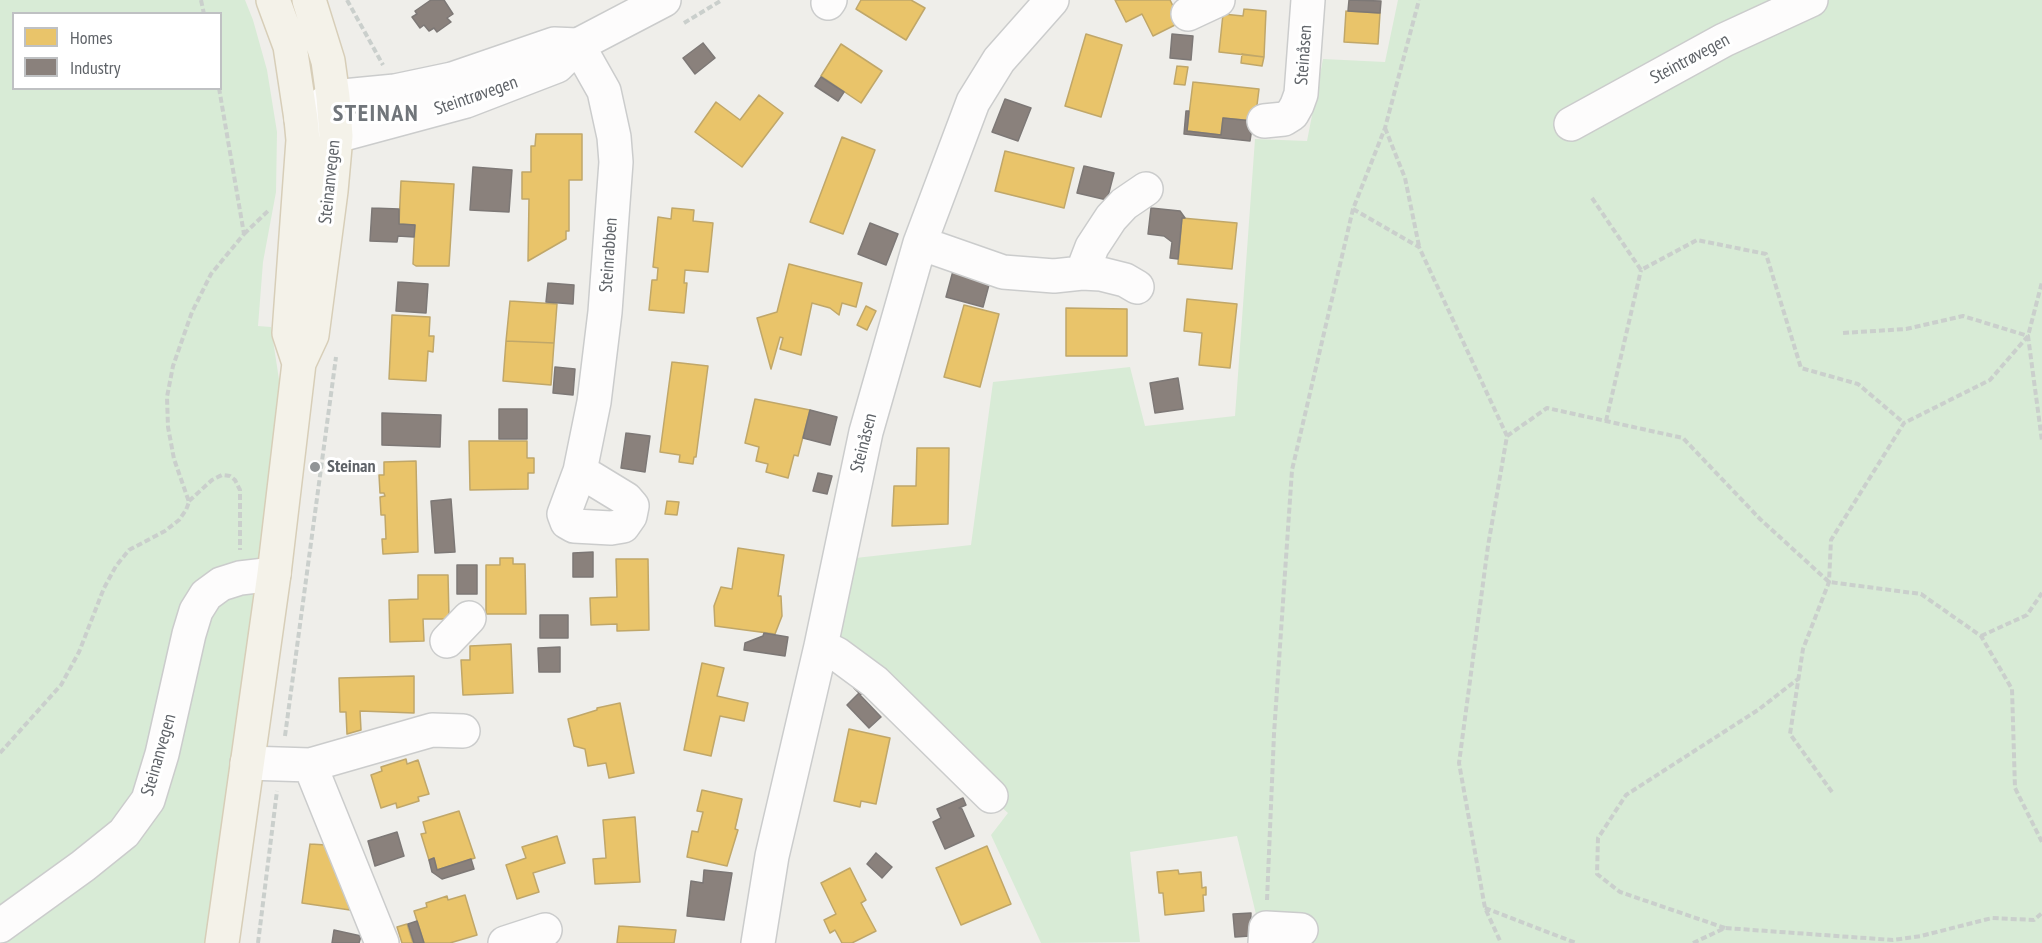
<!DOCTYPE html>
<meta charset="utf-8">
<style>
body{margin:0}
#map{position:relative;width:2042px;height:943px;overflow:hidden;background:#efeeea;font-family:"PT Sans Narrow",sans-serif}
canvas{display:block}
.legend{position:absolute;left:12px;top:12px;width:210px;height:78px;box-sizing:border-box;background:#fff;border:2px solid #bfc1c3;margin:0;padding:8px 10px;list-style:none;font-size:18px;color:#5f6368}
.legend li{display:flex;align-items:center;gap:12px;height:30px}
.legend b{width:30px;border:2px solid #bfc1c3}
</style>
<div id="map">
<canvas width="2042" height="943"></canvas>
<ul class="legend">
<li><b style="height:16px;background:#e9c46a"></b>Homes</li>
<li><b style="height:16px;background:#8a817c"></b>Industry</li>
</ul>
</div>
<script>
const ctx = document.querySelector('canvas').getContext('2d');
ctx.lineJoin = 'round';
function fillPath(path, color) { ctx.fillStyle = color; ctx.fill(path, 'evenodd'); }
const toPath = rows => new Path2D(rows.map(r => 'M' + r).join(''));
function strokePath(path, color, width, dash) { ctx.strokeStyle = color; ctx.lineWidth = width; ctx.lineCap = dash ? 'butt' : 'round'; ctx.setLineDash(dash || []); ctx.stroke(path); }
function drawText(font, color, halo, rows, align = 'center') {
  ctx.font = font + ' "PT Sans Narrow",sans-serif'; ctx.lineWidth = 6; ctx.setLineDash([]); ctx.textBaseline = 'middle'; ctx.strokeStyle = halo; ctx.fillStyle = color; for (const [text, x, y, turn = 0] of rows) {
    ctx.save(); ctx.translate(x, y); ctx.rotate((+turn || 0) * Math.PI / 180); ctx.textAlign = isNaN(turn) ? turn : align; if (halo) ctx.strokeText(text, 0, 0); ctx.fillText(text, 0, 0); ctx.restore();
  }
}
const green = toPath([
 [0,0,245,0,253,20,267,70,277,132,276,192,263,262,258,326,271,327,280,386,247,763,225,943,0,943],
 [14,14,220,14,220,88,14,88],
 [1398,0,2042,0,2042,943,1263,943,1237,836,1130,852,1140,942,1041,943,991,835,1008,813,821,646,838,560,971,545,993,382,1130,367,1145,426,1235,416,1255,139,1307,141,1323,59,1385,62]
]);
const homes = toPath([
 [861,0,911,0,925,8,906,40,856,9,861,0],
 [1115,0,1170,0,1181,22,1153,36,1142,14,1126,22,1115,0],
 [1244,9,1266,11,1264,57,1219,52,1223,14,1243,16,1244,9],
 [1346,11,1380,13,1378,44,1344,42,1346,11],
 [1086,34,1122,45,1101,117,1065,106,1086,34],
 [841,44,882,71,861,103,821,76,841,44],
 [1242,54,1264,57,1262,66,1241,63,1242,54],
 [1177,66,1188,67,1185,85,1174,84,1177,66],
 [1193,82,1259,89,1255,121,1223,118,1221,135,1187,131,1193,82],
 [759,95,783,113,742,167,695,132,716,102,740,120,759,95],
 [536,134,582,134,582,180,569,180,569,231,566,231,566,239,528,261,529,199,522,199,522,172,531,172,531,146,535,146,536,134],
 [842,137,875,150,843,234,810,222,842,137],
 [1005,151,1074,168,1064,208,995,191,1005,151],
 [401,181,454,184,449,266,416,266,413,264,415,225,399,224,401,181],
 [672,208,694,210,693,221,713,223,708,272,685,270,684,283,687,283,684,313,649,310,652,280,657,280,658,268,653,267,658,217,671,219,672,208],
 [1182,218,1237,223,1232,269,1178,264,1182,218],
 [789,264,862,283,856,307,842,303,839,315,830,308,812,303,801,355,780,349,783,338,780,337,771,369,757,318,777,312,789,264],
 [1187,299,1237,304,1230,368,1199,365,1202,333,1184,331,1187,299],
 [510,301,557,304,554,343,506,341,510,301],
 [964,305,999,314,980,387,944,377,964,305],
 [866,306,876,311,867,330,857,325,866,306],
 [1066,308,1127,309,1127,356,1066,356,1066,308],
 [392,315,430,317,429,336,434,336,433,352,428,351,426,381,389,379,392,315],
 [506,341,554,343,551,385,503,381,506,341],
 [672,362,708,366,696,457,694,457,693,464,679,462,680,455,660,452,672,362],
 [755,399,810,410,798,456,794,455,788,478,766,472,768,464,756,461,759,447,745,443,755,399],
 [469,441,527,441,527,458,534,458,534,473,528,473,528,489,470,490,469,441],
 [917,448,949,448,948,524,892,526,894,486,916,486,917,448],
 [416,461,418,552,383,554,382,539,386,539,385,515,381,515,380,497,385,496,384,493,380,493,379,475,384,475,384,462,416,461],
 [667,501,679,502,677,515,665,514,667,501],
 [738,548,784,555,778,596,781,596,782,616,775,634,715,626,714,606,721,587,732,589,738,548],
 [500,558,513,558,513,564,525,564,526,614,486,614,486,565,500,565,500,558],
 [616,559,648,559,649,630,617,631,617,624,591,625,590,598,617,597,616,559],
 [418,575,448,575,449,619,423,619,424,641,390,642,389,600,418,599,418,575],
 [511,644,513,693,463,695,461,660,470,660,470,646,511,644],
 [702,663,724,668,717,696,748,703,744,721,720,716,711,756,684,750,702,663],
 [414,676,414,713,360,711,361,730,347,734,346,712,340,712,339,678,414,676],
 [620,703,634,773,609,778,606,763,588,766,585,749,574,746,568,719,597,710,597,708,620,703],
 [849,729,890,738,876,804,861,801,860,807,834,801,849,729],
 [406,759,407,764,418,760,429,794,418,797,419,801,397,808,396,803,381,808,371,775,382,771,381,767,406,759],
 [702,790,742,799,735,829,738,830,727,866,687,857,692,831,698,832,703,812,697,811,702,790],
 [459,811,475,858,437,870,434,858,429,860,421,834,426,833,423,822,459,811],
 [635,817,640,882,595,884,593,859,606,858,603,820,635,817],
 [557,836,565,863,533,873,539,892,517,899,506,865,526,858,522,847,557,836],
 [310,844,327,845,350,910,302,903,310,844],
 [987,846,1011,904,961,925,936,868,987,846],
 [850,868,866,900,861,903,876,931,852,943,842,943,835,930,830,933,824,920,836,914,821,883,850,868],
 [1178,870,1179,874,1201,872,1202,888,1206,887,1206,895,1203,895,1204,911,1165,915,1163,893,1159,893,1157,872,1178,870],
 [465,895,477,935,450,943,424,943,414,911,427,907,426,903,447,896,448,900,465,895],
 [407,924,413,943,402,943,397,927,407,924],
 [619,926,676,930,674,943,617,943,619,926]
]);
const industry = toPath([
 [431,0,444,0,453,14,447,18,451,22,437,32,434,28,429,31,424,25,420,28,412,17,417,14,415,11,431,0],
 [1349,0,1381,1,1380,13,1348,11,1349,0],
 [1172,34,1193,36,1191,60,1170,58,1172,34],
 [703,43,715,58,695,74,683,58,703,43],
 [821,77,844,92,838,101,815,86,821,77],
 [1005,99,1031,108,1018,141,992,132,1005,99],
 [1186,111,1189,111,1187,131,1221,135,1223,118,1253,121,1250,141,1184,134,1186,111],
 [1084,166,1114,173,1107,200,1077,193,1084,166],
 [473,167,512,170,509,212,470,210,473,167],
 [372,208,399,209,399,224,415,225,414,237,398,236,397,242,370,241,372,208],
 [1151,208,1180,211,1185,218,1182,218,1178,259,1170,258,1172,242,1164,236,1148,234,1151,208],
 [870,223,898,234,886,265,858,254,870,223],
 [953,271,990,281,983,307,946,297,953,271],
 [398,282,428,284,426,313,396,311,398,282],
 [548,283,574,285,573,304,546,302,548,283],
 [555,367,575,369,573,395,553,393,555,367],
 [1178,378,1183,409,1155,413,1150,383,1178,378],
 [499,409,527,409,527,439,499,439,499,409],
 [810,410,837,417,830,445,803,438,810,410],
 [382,413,441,415,440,447,382,445,382,413],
 [626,433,650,436,645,472,621,468,626,433],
 [818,473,832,476,827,494,813,491,818,473],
 [451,499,455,552,435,553,431,501,451,499],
 [593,552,593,577,573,577,573,553,593,552],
 [457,565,477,565,477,594,457,594,457,565],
 [540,615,568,615,568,638,540,638,540,615],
 [764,633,788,637,785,656,744,650,745,643,763,636,764,633],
 [560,647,560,672,539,672,538,648,560,647],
 [857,685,864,692,860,695,881,717,869,728,847,705,859,693,854,688,857,685],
 [963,798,966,805,959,808,962,809,974,836,945,849,933,822,941,818,937,809,963,798],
 [397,832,404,856,375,866,368,841,397,832],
 [876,853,892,867,882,878,867,864,876,853],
 [434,858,437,870,471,859,474,869,442,879,432,872,429,860,434,858],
 [704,870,732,873,724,920,687,916,691,881,703,883,704,870],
 [1251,913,1250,936,1235,937,1233,914,1251,913],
 [417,921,424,943,414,943,408,924,417,921],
 [334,930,361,936,359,943,332,943,334,930]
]);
const path = toPath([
 [201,0,204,14],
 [347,0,383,65],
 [684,23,722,0],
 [1385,128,1405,178,1419,246],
 [1592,198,1641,270,1697,240,1766,254,1801,368,1858,384,1904,423],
 [1353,209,1419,247,1507,436,1488,546,1459,763,1485,908,1501,943],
 [244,234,269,210],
 [1843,333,1906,329,1963,316,2028,336,2042,441],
 [1606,421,1641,270],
 [1507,436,1547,408,1683,438,1760,519,1829,582,1921,594,1981,636,2012,689,2015,788,2042,842],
 [189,501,212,480,222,475,230,476,235,480,240,490,240,550],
 [1981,636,2027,615,2042,593],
 [285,736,336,357],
 [0,753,61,685,79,652,104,588,116,566,129,550,165,531,179,520,186,510,189,502,174,459,168,427,167,397,173,366,192,312,211,274,244,234,219,88],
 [1832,792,1790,734,1803,649,1829,582,1831,540,1904,423,1990,380,2028,336,2042,282],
 [1267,900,1274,734,1292,470,1353,209,1385,128,1419,0],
 [1485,908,1576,943],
 [1725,928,1620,892,1597,874,1598,838,1626,795,1758,710,1798,679],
 [258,943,277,791],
 [1693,943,1725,928,1893,940,1921,936,1992,918,2034,920,2042,913]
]);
const minor = toPath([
 [828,3,830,0],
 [1188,14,1218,0],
 [578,45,554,44,452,79,395,91,333,97,301,119,336,136,466,101,557,66,578,45,664,0],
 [578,45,604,91,614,137,616,162,605,312,594,402,580,471,564,514,567,522,574,526,611,528,623,526,630,516,632,506,626,499,580,471],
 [1264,121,1284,119,1292,114,1297,105,1301,94,1308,0],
 [1571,124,1724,40,1811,0],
 [920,243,1003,272,1054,276,1082,273,1101,274,1125,280,1137,287],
 [1082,273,1092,247,1111,218,1124,204,1146,189],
 [447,641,469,618],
 [821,646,837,654,875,682,991,796],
 [247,763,310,765,432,730,463,731],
 [310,765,382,943],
 [0,926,83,866,124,833,148,800,162,754,189,634,196,611,206,595,221,584,240,578,274,574],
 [505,943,545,930],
 [758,943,772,856,821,646,866,432,920,243,973,102,999,60,1052,0],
 [1265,943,1266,928,1301,930]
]);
const major = toPath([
 [273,0,290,46,301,119,303,140,289,333,299,363],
 [222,943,274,574,299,363,312,335,331,191,336,136,333,97,328,61,309,0]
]);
const markers = [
 [315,467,6,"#919496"]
];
const streetNames = [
 ["Steinåsen",1304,55,-86],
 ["Steintrøvegen",1690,59,-28],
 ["Steintrøvegen",476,96,-19],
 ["Steinanvegen",330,182,-84],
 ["Steinrabben",609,255,-86],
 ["Steinåsen",864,443,-76],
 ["Steinanvegen",159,755,-74]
];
const poiNames = [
 ["Steinan",327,467]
];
const districtNames = [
 ["STEINAN",376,114]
];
fillPath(green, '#d8ebd6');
fillPath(homes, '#e9c46a');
strokePath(homes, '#c0a769', 1.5);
fillPath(industry, '#8a817c');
strokePath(industry, '#7d7876', 1.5);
strokePath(minor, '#cbcccc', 36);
strokePath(major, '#d7ceb8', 36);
strokePath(path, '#cacfcc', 4, [6, 3]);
strokePath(minor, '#fdfcfc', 33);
strokePath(major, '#f4f2e9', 33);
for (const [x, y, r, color] of markers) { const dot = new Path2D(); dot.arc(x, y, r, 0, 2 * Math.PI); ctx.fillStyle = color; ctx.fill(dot); strokePath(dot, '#fff', 2); }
drawText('18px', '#5f6368', '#fff', streetNames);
drawText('bold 18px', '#5f6368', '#fff', poiNames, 'left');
ctx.letterSpacing = '1.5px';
drawText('bold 24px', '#70757a', '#fff', districtNames);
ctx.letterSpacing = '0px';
</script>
